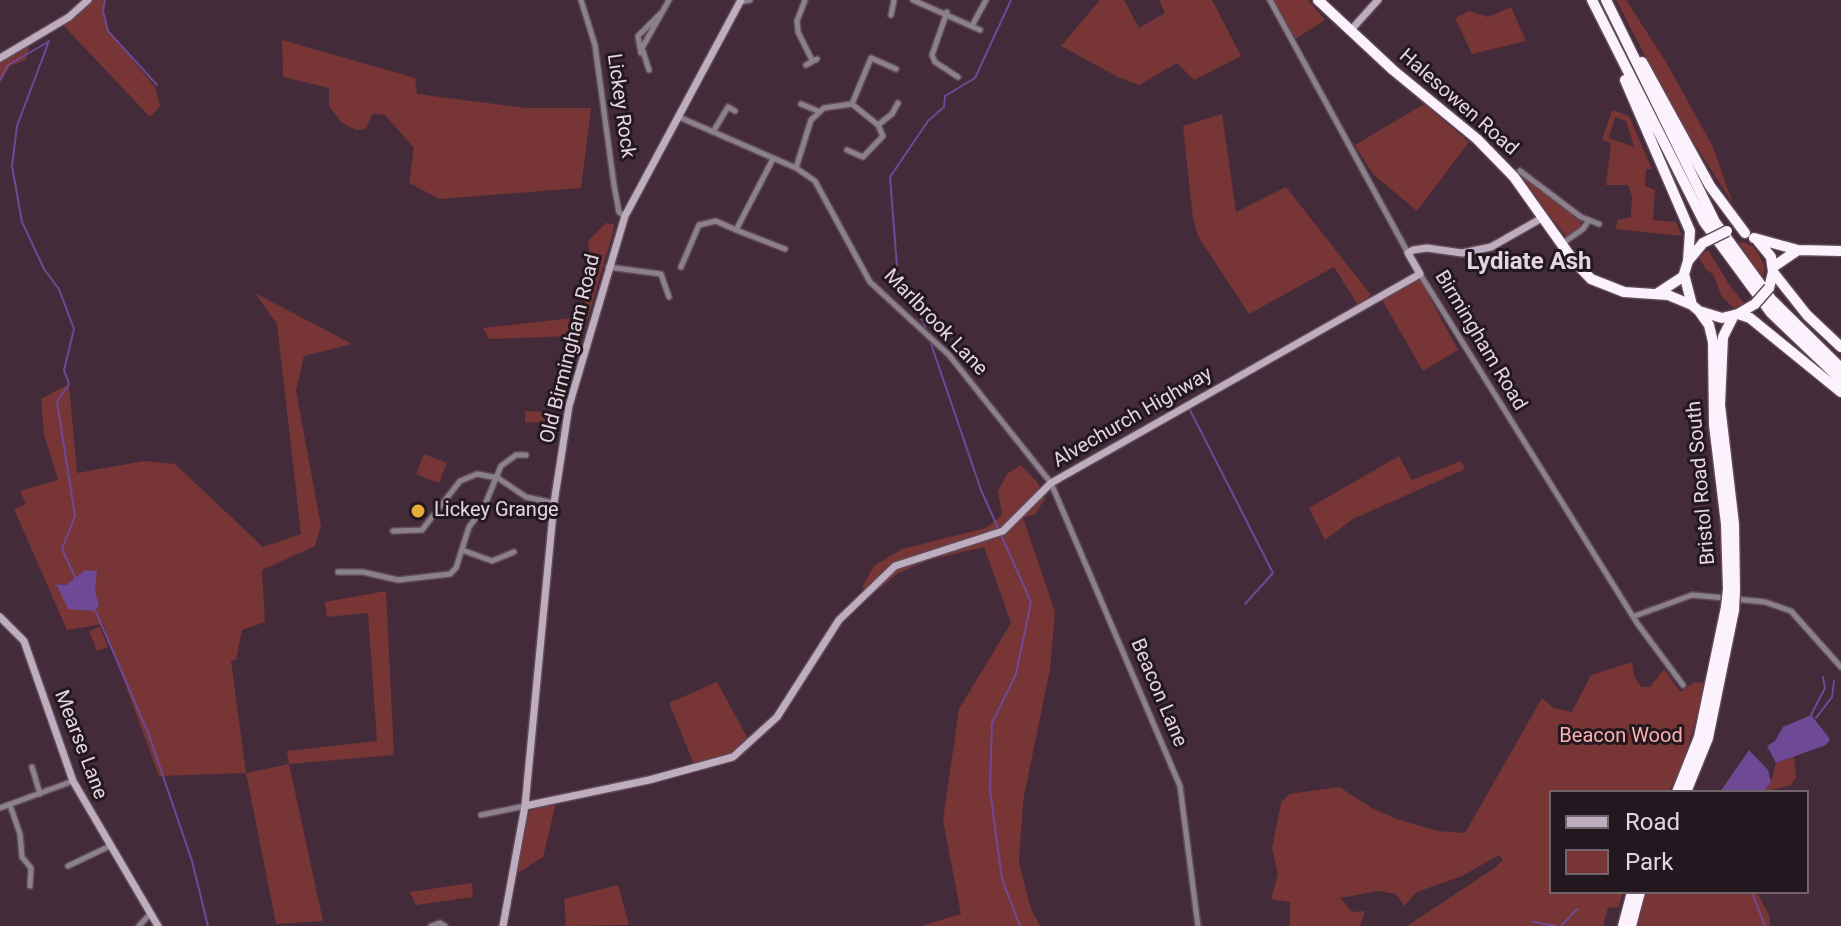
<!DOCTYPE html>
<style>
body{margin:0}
#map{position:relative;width:1841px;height:926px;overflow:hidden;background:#442b3a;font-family:Roboto,sans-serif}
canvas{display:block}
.legend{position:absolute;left:1549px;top:790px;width:260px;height:104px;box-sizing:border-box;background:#23181f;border:2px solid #71646b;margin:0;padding:10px 14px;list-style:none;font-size:24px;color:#e5d5de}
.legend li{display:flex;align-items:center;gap:16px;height:40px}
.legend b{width:40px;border:2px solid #71646b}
</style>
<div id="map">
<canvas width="1841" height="926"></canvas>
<ul class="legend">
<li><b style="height:10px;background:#bdadbe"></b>Road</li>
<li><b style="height:22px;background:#773535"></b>Park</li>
</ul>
</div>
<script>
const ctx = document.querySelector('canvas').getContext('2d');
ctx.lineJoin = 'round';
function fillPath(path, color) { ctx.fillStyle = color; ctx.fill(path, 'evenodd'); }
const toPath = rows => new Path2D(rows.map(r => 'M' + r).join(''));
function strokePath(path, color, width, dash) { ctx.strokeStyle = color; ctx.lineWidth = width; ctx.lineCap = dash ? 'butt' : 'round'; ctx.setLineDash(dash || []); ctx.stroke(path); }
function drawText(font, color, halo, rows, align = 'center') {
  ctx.font = font + ' Roboto,sans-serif'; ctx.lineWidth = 6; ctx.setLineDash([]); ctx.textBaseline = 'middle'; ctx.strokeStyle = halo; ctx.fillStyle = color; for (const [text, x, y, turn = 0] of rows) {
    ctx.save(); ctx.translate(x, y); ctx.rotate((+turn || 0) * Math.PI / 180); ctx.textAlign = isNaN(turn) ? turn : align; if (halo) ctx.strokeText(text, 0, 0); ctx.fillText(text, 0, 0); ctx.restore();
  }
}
const green = toPath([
 [92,0,105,0,103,11,108,31,155,87,160,106,150,117,62,24],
 [1100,0,1124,0,1139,28,1165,13,1159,0,1212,0,1241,56,1194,80,1177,63,1139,85,1118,77,1061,46],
 [1272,0,1308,0,1325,20,1295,39],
 [1616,0,1626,0,1666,62,1713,147,1733,204,1676,115],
 [1511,7,1526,41,1472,54,1455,18,1469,11,1488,17],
 [282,40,415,78,417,94,526,108,591,108,581,188,440,199,409,183,414,148,385,115,373,114,365,129,356,130,342,123,329,106,329,88,283,77],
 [29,45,26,60,10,66,0,83,0,58],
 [1424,104,1469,142,1417,211,1373,174,1355,145],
 [1612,110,1629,116,1652,169,1646,169,1645,186,1655,190,1653,220,1676,222,1682,236,1615,229,1618,220,1631,217,1632,196,1628,185,1606,185,1611,143,1602,140],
 [1615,117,1626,121,1634,147,1609,138],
 [1222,114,1236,212,1286,187,1371,295,1358,305,1334,267,1249,314,1198,236,1193,219,1183,126],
 [1524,178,1580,220,1582,228,1566,236,1521,181],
 [606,223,614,224,613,232,566,393,553,391,570,336,489,339,483,328,581,317,592,282,588,241],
 [1743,242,1754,247,1759,255,1765,267,1763,280,1739,243],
 [1708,250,1730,286,1745,304,1734,308,1722,297,1713,274,1706,270,1699,257],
 [1418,276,1458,350,1423,371,1381,298],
 [255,293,352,344,304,356,296,391,321,526,315,546,262,570,265,622,242,630,236,660,231,661,246,773,289,764,287,751,377,741,368,613,327,617,325,602,386,591,394,755,289,764,323,921,276,924,246,773,159,776,103,624,67,630,14,509,26,504,20,491,58,480,44,434,41,399,69,384,77,473,144,461,175,464,263,547,301,534,277,324],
 [85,570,95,591,99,605,57,584,66,585],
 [525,411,548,412,547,423,525,422],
 [424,454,447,463,439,483,416,474],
 [1399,456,1412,480,1461,461,1465,469,1353,519,1325,540,1309,508],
 [1021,465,1037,482,1045,499,1035,514,1023,518,1055,612,1050,669,1023,801,1019,863,1031,909,1040,926,921,926,961,914,943,820,959,709,1011,623,984,547,928,560,897,574,873,594,862,587,874,566,902,549,986,528,1002,515,998,491,1007,474],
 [100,627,108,647,97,651,89,631],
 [1632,662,1634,676,1641,687,1650,687,1664,669,1680,692,1693,683,1702,682,1705,689,1681,770,1668,792,1551,792,1551,892,1624,892,1618,907,1608,908,1603,926,1407,926,1493,869,1503,860,1499,855,1462,876,1417,892,1404,906,1396,894,1378,891,1340,898,1352,912,1365,911,1360,926,1290,926,1290,902,1271,899,1278,874,1272,848,1281,803,1289,794,1339,787,1372,808,1397,819,1437,831,1465,833,1542,698,1554,708,1572,712,1591,675],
 [717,682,748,739,731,753,694,764,669,703],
 [1794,757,1796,777,1791,785,1763,792,1771,782,1776,763],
 [556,803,543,857,516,874,530,810],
 [472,883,473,897,416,905,410,892],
 [618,885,629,925,566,926,564,899],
 [1644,892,1757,892,1770,917,1770,926,1635,926]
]);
const water = toPath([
 [85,570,97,571,95,591,99,605,95,611,68,609,56,584,66,585],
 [1811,715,1830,739,1826,745,1776,763,1767,746,1775,741,1783,727],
 [1749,750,1768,770,1771,782,1763,792,1720,792]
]);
const stream = toPath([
 [105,0,103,11,108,31,157,85],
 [49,41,17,126,12,166,22,222,44,269,59,289,74,329,64,370,69,384,57,402,75,516,62,549,76,579],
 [0,80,8,65,48,42],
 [927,332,923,321,899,292,890,177,928,121,944,107,945,96,975,78,1011,0],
 [929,338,981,490,1031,602,1016,674,992,723,990,790,1002,879,1020,926],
 [1189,408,1273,573,1245,604],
 [96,612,149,735,192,861,208,926],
 [1811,715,1825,688,1823,677],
 [1816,718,1832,697,1834,681],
 [1752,892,1765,926],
 [1533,922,1555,926],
 [1561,926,1577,909]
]);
const street = toPath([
 [581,0,595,45,614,185,619,212,624,216],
 [805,0,797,21,798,32,812,60],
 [913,0,980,30],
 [1270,0,1408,253],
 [740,2,750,0],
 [947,12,932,55,935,62,958,77],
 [891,15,894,0],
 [973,24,986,0],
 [641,53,638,36,661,13],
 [806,65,817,59],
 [649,70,642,48,669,0],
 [801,104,818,111],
 [852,104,878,125,892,114,898,103],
 [679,117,796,168,815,181,870,282,949,355,1051,483,1180,786,1198,926],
 [713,132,728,107,735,111],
 [847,150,863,157,883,136,878,125],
 [796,168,811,120,824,108,852,104,871,58,896,69],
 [1520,171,1581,217,1599,224],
 [736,230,785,249],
 [1563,243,1583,229,1589,220],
 [608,267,661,274,669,297],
 [681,267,699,225,716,221,736,230,773,159],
 [1420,274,1637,623,1683,685],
 [393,531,422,530,460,481,477,474,498,478,526,497,554,503],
 [462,550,492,561,514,552],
 [338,572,363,572,398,580,450,574,456,568,469,527,484,507,501,466,516,455,526,455],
 [1735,599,1765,602,1791,611,1841,667],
 [1635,616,1692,595,1725,598],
 [32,767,40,794],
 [10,805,20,834,22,857,31,868,30,886],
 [0,808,73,781],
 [481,815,525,806],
 [68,866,110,846],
 [139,926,150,914],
 [431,926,440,923,445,926]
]);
const secondary = toPath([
 [1350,31,1378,0],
 [0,58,69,17,88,0],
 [0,617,24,641,73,781,158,926],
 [525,806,649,780,733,757,777,717,839,620,895,566,1003,531,1051,483,1420,274,1408,253,1413,250,1427,248,1462,253,1491,247,1542,218],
 [503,926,525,806,554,503,569,406,625,216,741,0]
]);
const highway = toPath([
 [1318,0,1393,70,1477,139,1514,177,1573,260,1591,279,1624,292,1668,295,1692,305],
 [1592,0,1704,222,1771,313,1841,380],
 [1606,0,1715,222,1771,299,1841,368],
 [1642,62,1710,186,1745,233],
 [1625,80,1690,231,1688,261],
 [1754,238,1798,250,1841,251],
 [1758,241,1771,257,1773,272,1769,288],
 [1703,243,1688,261,1684,274,1692,305,1699,311,1722,318,1738,314,1755,304],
 [1773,267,1798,250],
 [1773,272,1807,315,1841,347],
 [1658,293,1684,276],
 [1699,311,1709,325,1713,342,1714,425,1726,524,1728,589],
 [1738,314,1750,318,1841,392],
 [1734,315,1723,337,1720,405,1734,524,1735,591],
 [1677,792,1699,737,1726,607],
 [1686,792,1708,738,1734,610],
 [1623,926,1632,892],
 [1631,926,1640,892]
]);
const highwayBridge = toPath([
 [1703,243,1727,231],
 [1755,304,1769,288],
 [1726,607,1728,589],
 [1734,610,1735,591]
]);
const markers = [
 [418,511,8,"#e7ac36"]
];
const streetNames = [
 ["Halesowen Road",1458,103,41],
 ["Lickey Rock",620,106,82],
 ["Marlbrook Lane",935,323,46],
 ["Birmingham Road",1480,341,59],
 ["Old Birmingham Road",571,349,-76],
 ["Alvechurch Highway",1133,418,-30],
 ["Bristol Road South",1702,483,-95],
 ["Beacon Lane",1158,693,67],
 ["Mearse Lane",80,745,69]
];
const poiNames = [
 ["Lickey Grange",434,511]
];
const parkNames = [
 ["Beacon Wood",1621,737]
];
const quarterNames = [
 ["Lydiate Ash",1529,263]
];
fillPath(green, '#773535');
fillPath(water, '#6e4995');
strokePath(stream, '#6e4995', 2);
strokePath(street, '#614a58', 8);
strokePath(secondary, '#614a58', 10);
strokePath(highway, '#614a58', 13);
strokePath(street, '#8b818c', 5);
strokePath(secondary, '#bdadbe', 7);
strokePath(highway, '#fcf2fd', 10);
strokePath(highwayBridge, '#614a58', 13, []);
strokePath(highwayBridge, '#fcf2fd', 10);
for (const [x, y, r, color] of markers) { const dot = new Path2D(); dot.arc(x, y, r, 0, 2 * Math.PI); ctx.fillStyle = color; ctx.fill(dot); strokePath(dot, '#23181f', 3); }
drawText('20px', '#e5d5de', '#23181f', streetNames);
drawText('20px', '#e5d5de', '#23181f', poiNames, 'left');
drawText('20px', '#fdb0ac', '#23181f', parkNames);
drawText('bold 24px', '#e5d5de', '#23181f', quarterNames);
</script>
